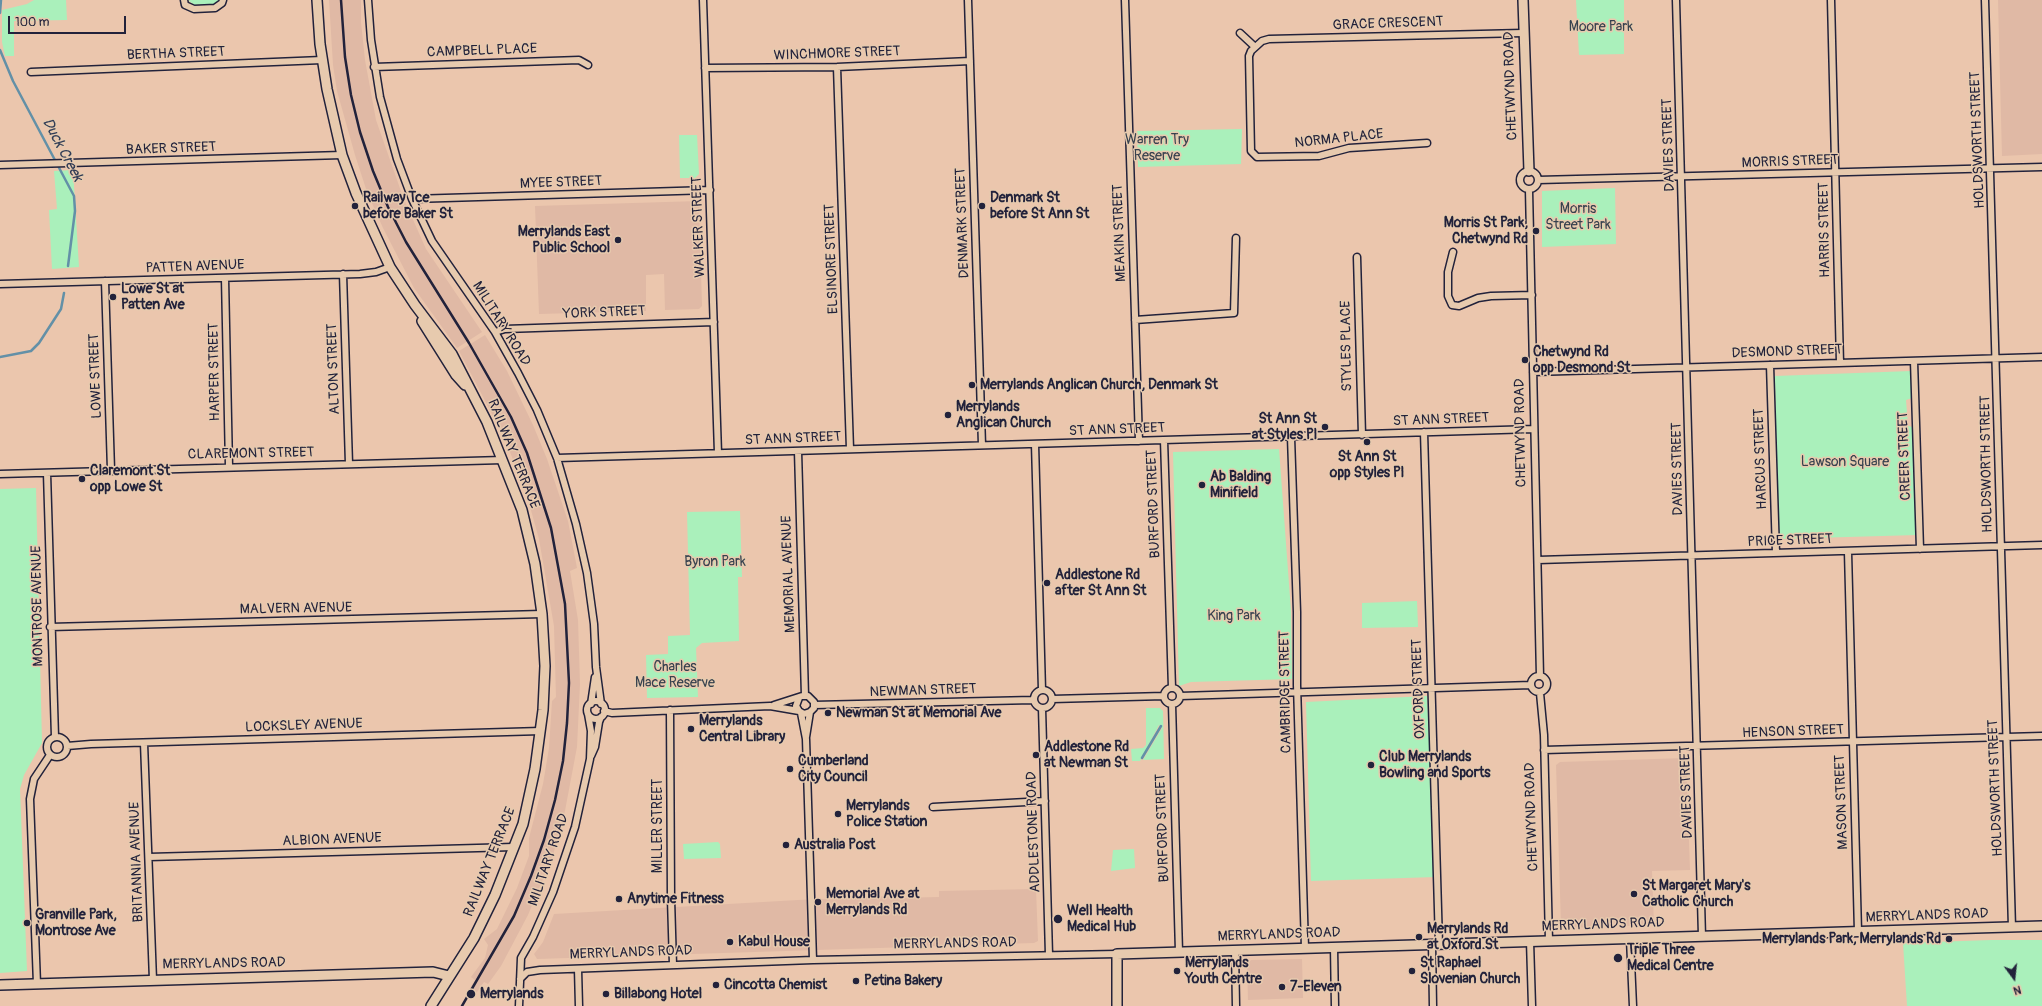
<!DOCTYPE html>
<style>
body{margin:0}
#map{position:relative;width:2042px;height:1006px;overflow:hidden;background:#ebc6ad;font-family:Pangolin,sans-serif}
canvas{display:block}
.north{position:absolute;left:1994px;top:958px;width:40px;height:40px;-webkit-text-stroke:3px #e7caae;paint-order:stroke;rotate:165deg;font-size:11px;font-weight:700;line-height:16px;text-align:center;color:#22223b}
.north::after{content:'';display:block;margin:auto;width:14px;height:18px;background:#22223b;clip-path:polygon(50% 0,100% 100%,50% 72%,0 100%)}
.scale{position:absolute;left:8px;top:16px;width:118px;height:18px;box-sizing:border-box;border:2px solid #22223b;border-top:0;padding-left:5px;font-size:12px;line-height:14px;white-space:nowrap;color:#22223b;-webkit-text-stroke:3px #e7caae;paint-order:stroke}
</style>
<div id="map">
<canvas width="2042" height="1006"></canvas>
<div class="north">N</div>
<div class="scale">100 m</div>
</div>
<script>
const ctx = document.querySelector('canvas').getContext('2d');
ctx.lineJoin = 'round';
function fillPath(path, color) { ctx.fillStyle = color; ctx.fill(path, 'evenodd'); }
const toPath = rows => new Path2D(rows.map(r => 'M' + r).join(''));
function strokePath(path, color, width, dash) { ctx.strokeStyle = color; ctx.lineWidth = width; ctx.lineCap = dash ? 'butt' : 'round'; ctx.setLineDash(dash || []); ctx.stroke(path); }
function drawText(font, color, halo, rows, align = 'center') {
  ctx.font = font + ' Pangolin,sans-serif'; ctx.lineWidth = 3; ctx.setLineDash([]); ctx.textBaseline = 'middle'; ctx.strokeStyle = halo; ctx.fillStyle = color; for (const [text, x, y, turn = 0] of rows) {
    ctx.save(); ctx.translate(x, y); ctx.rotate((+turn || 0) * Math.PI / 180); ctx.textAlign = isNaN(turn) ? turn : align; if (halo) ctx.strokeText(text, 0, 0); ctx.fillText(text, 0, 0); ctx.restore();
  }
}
const built = toPath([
 [329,0,361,0,361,22,365,60,376,120,403,197,426,249,482,332,457,348,414,288,383,228,367,192,355,155,337,91,333,65],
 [1998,0,2042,0,2042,154,2002,156],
 [699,201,702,306,699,309,665,310,664,274,646,275,646,311,539,314,535,206],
 [485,335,507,371,533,425,547,459,568,521,577,568,570,571,578,620,580,684,577,747,564,816,553,855,528,915,501,966,488,984,484,982,475,995,468,991,475,980,471,977,485,958,488,945,484,939,497,929,517,888,529,856,529,838,543,784,549,748,552,701,556,697,554,626,539,539,527,496,505,439,459,351],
 [1686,758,1690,870,1652,871,1654,925,1564,928,1561,925,1556,765,1560,762],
 [1036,889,1038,941,1034,943,537,959,534,954,543,942,554,914,798,900,893,896,893,898,939,897,939,891],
 [1302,959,1303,998,1248,1000,1247,964,1251,960]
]);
const green = toPath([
 [34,0,66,0,67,20,14,21,14,56,5,56,2,42,2,10,27,4],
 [188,0,219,0,216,4,194,5],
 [1576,0,1624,0,1624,54,1579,55],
 [1242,129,1241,164,1138,167,1137,131],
 [679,135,697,135,699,174,695,178,680,178],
 [73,170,79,267,52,269,49,210,57,209,54,171],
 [1615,188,1616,244,1542,247,1542,191],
 [1911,371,1912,398,1906,400,1908,426,1913,427,1917,535,1778,539,1775,376],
 [1279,449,1291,611,1292,679,1191,682,1179,686,1173,452],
 [36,488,42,743,24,775,20,789,27,971,0,973,0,489],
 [740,511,742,577,738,577,739,641,702,643,696,648,698,697,647,698,646,655,668,654,668,636,690,635,687,512],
 [1417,601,1418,627,1362,628,1362,603],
 [1427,696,1436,877,1311,881,1306,702],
 [1146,708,1160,708,1163,711,1164,759,1143,760,1162,728,1159,725,1140,761,1132,761,1131,749,1143,748,1146,745],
 [718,842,720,844,721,858,684,859,683,844],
 [1134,849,1135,868,1111,871,1113,850],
 [1991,940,2042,940,2042,1006,1907,1006,1903,943]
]);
const stream = toPath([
 [0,13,1,0],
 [0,50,13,81,74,196,75,211,68,266],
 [0,357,31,351,39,343,61,309,64,293],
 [1142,758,1161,726]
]);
const street = toPath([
 [184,0,185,5,194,9,215,8,222,3,223,0],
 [368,0,371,40,380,97,397,159,412,199,432,241,495,332,518,373,537,410,557,458,576,524,587,573,594,624,596,667,601,704],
 [703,0,718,453],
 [968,0,982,445],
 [1125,0,1139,441],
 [1676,0,1702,936],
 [1831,0,1840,363],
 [1985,0,2012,927],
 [1240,33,1254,46],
 [374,67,579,60,588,65],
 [837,67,850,449],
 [705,68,837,67,970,61],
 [31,72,322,60],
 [1427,143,1349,148,1319,156,1257,157,1251,151,1249,56,1251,51,1262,41,1269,39,1523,33],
 [0,165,342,155],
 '1520 180a9 9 0 1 1 18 0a9 9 0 1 1-18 0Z',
 [1538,180,2042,167],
 [1529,190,1540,676],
 [412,199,710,190],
 [1453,252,1448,272,1448,296,1452,305,1459,306,1478,298,1491,296,1532,295],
 [1357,257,1362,435],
 [343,274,349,464],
 [225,278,229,466],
 [105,281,111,470],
 [0,284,360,274,376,272,390,267],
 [1135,320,1234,313,1236,238],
 [495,332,505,329,714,322],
 [1914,361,1920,549],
 [1770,365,1776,553],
 [1533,372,2042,357],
 [1424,432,1439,944],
 [1291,437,1297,612,1297,685,1305,948],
 [1164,440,1172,688],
 [1035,444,1042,690],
 [798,451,805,696],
 [557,458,1534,429],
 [47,473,55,737],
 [0,474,503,460],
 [1848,552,1858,932],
 [1538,560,2042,545],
 [50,627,542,614],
 '1531 684a8 8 0 1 1 16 0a8 8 0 1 1-16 0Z',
 '1164 696a8 8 0 1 1 16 0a8 8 0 1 1-16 0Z',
 '1034 699a9 9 0 1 1 18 0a9 9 0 1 1-18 0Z',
 [1540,693,1544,735,1549,941],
 [1180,696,1531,685],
 [1052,699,1164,696],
 '587 710a9 9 0 1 1 18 0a9 9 0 1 1-18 0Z',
 [591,704,595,677],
 [1172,704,1179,952],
 [774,705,802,696,808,696,814,702,814,708,810,712,804,714,799,711,796,706,799,698],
 [814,705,1033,700],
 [1042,708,1049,955],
 [670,710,671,899,673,965],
 [604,711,612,713,770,706,799,711],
 [801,713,806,739,813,960],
 '47 747a10 10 0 1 1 20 0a10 10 0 1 1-20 0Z',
 [806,737,810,712],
 [144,743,153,980],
 [67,746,91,744,541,731],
 [1544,750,2042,736],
 [591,756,595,747,599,722,601,717],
 [933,807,1045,801],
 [149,857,514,847],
 [1630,939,1633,1006],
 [1530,941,1532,1006],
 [1432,944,1433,1006],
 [1334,947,1335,1006],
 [1235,950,1236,1006],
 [578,969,579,1006],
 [520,979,527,972,540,970,813,960,1117,954],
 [37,984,30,799,34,779,50,755],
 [519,1006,521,958,533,937,553,892,575,827,590,759,591,731,588,714]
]);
const secondary = toPath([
 [317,0,320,44,327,89,342,155,356,193,390,267,415,305,452,354,487,422,522,510,535,564,542,614,545,666,543,710,535,769,523,824,495,895,474,938,431,1006],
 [1523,0,1529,171],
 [422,321,456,375,465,385],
 [0,985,433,972,449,976],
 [1117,1006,1117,954,2042,926]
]);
const rail = toPath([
 [341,0,345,57,351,95,360,132,373,171,388,207,406,242,469,343,511,417,527,453,551,528,565,604,569,683,567,723,563,761,555,800,544,840,531,876,514,916,462,1006]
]);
const markers = [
 [355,206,4,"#22223b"],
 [982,206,4,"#22223b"],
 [1536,231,4,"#22223b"],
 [618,240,4,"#22223b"],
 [113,297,4,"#22223b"],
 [1525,360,4,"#22223b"],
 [972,385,4,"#22223b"],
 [948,415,4,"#22223b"],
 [1325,427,4,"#22223b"],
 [1367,442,4,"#22223b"],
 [82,479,4,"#22223b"],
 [1202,485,4,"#22223b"],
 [1047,583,4,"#22223b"],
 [828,713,4,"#22223b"],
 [691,729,4,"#22223b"],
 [1036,755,4,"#22223b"],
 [1371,765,4,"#22223b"],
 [790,769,4,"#22223b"],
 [838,814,4,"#22223b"],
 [786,845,4,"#22223b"],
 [1634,894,4,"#22223b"],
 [619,899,4,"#22223b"],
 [818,902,4,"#22223b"],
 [1058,919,5,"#22223b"],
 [27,923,4,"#22223b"],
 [1419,937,4,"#22223b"],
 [1949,939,4,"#22223b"],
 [730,942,4,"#22223b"],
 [1618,958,5,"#22223b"],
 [1177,971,4,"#22223b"],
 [1412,971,4,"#22223b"],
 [856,981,4,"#22223b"],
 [716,985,4,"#22223b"],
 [1282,987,4,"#22223b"],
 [471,994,5,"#22223b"],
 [606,994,4,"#22223b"]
];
const streetNames = [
 ["GRACE CRESCENT",1388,24,-2],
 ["CAMPBELL PLACE",482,51,-2],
 ["BERTHA STREET",176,54,-2],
 ["WINCHMORE STREET",837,54,-2],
 ["CHETWYND ROAD",1511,86,-92],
 ["NORMA PLACE",1339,139,-6],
 ["HOLDSWORTH STREET",1978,140,-92],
 ["DAVIES STREET",1669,145,-92],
 ["BAKER STREET",171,149,-2],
 ["MORRIS STREET",1790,162,-2],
 ["MYEE STREET",561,183,-2],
 ["DENMARK STREET",963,223,-92],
 ["WALKER STREET",699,227,-92],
 ["HARRIS STREET",1825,230,-91],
 ["MEAKIN STREET",1120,233,-92],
 ["ELSINORE STREET",832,259,-92],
 ["PATTEN AVENUE",195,267,-2],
 ["YORK STREET",604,313,-2],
 ["MILITARY ROAD",501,324,58],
 ["STYLES PLACE",1347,346,-91],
 ["DESMOND STREET",1787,352,-2],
 ["ALTON STREET",334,369,-92],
 ["HARPER STREET",215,372,-91],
 ["LOWE STREET",96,376,-92],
 ["ST ANN STREET",1441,420,-2],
 ["ST ANN STREET",1117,430,-2],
 ["CHETWYND ROAD",1521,433,-91],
 ["ST ANN STREET",793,439,-2],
 ["CLAREMONT STREET",251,454,-1],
 ["RAILWAY TERRACE",513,454,68],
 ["CREER STREET",1905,456,-92],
 ["HARCUS STREET",1761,459,-92],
 ["HOLDSWORTH STREET",1987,464,-91],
 ["DAVIES STREET",1678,469,-91],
 ["BURFORD STREET",1154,504,-92],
 ["PRICE STREET",1790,541,-2],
 ["MEMORIAL AVENUE",789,574,-92],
 ["MONTROSE AVENUE",38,606,-91],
 ["MALVERN AVENUE",296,609,-1],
 ["OXFORD STREET",1419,689,-92],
 ["NEWMAN STREET",923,691,-2],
 ["CAMBRIDGE STREET",1286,692,-91],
 ["LOCKSLEY AVENUE",304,726,-2],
 ["HENSON STREET",1793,732,-2],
 ["HOLDSWORTH STREET",1996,788,-92],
 ["DAVIES STREET",1687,792,-92],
 ["MASON STREET",1842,802,-92],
 ["CHETWYND ROAD",1532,817,-92],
 ["MILLER STREET",658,826,-90],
 ["BURFORD STREET",1163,828,-92],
 ["ADDLESTONE ROAD",1034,832,-92],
 ["ALBION AVENUE",332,840,-2],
 ["MILITARY ROAD",549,860,-71],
 ["BRITANNIA AVENUE",137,862,-92],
 ["RAILWAY TERRACE",490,862,-68],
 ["MERRYLANDS ROAD",1927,916,-2],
 ["MERRYLANDS ROAD",1603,925,-2],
 ["MERRYLANDS ROAD",1279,935,-2],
 ["MERRYLANDS ROAD",955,944,-1],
 ["MERRYLANDS ROAD",631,953,-2],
 ["MERRYLANDS ROAD",224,964,-1]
];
const parkNames = [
 ["Moore Park",1601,27],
 ["Warren Try",1157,140],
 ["Reserve",1157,156],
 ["Morris",1578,209],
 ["Street Park",1578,225],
 ["Lawson Square",1845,462],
 ["Byron Park",715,562],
 ["King Park",1234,616],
 ["Charles",675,667],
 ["Mace Reserve",675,683]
];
const poiNames = [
 ["Railway Tce",363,198],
 ["before Baker St",363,214],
 ["Denmark St",990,198],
 ["before St Ann St",990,214],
 ["Morris St Park,",1528,223,"right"],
 ["Chetwynd Rd",1528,239,"right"],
 ["Merrylands East",610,232,"right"],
 ["Public School",610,248,"right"],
 ["Lowe St at",121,289],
 ["Patten Ave",121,305],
 ["Chetwynd Rd",1533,352],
 ["opp Desmond St",1533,368],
 ["Merrylands Anglican Church, Denmark St",980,385],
 ["Merrylands",956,407],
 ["Anglican Church",956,423],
 ["St Ann St",1317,419,"right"],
 ["at Styles Pl",1317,435,"right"],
 ["St Ann St",1367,457,"center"],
 ["opp Styles Pl",1367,473,"center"],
 ["Claremont St",90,471],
 ["opp Lowe St",90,487],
 ["Ab Balding",1210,477],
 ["Minifield",1210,493],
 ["Addlestone Rd",1055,575],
 ["after St Ann St",1055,591],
 ["Newman St at Memorial Ave",836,713],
 ["Merrylands",699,721],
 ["Central Library",699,737],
 ["Addlestone Rd",1044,747],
 ["at Newman St",1044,763],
 ["Club Merrylands",1379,757],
 ["Bowling and Sports",1379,773],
 ["Cumberland",798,761],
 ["City Council",798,777],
 ["Merrylands",846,806],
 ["Police Station",846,822],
 ["Australia Post",794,845],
 ["St Margaret Mary's",1642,886],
 ["Catholic Church",1642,902],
 ["Memorial Ave at",826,894],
 ["Merrylands Rd",826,910],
 ["Anytime Fitness",627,899],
 ["Well Health",1067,911],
 ["Medical Hub",1067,927],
 ["Granville Park,",35,915],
 ["Montrose Ave",35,931],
 ["Merrylands Rd",1427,929],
 ["at Oxford St",1427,945],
 ["Merrylands Park, Merrylands Rd",1941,939,"right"],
 ["Kabul House",738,942],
 ["Triple Three",1627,950],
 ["Medical Centre",1627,966],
 ["Merrylands",1185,963],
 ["Youth Centre",1185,979],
 ["St Raphael",1420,963],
 ["Slovenian Church",1420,979],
 ["Petina Bakery",864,981],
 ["Cincotta Chemist",724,985],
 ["7-Eleven",1290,987],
 ["Merrylands",480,994],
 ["Billabong Hotel",614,994]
];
const waterNames = [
 ["Duck Creek",62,150,62]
];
fillPath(built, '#e0b9a5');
fillPath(green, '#aaf0bb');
strokePath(stream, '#6390a7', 2.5);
strokePath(street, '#22223b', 9);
strokePath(secondary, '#22223b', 12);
strokePath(street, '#e7caae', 6);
strokePath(secondary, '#e7caae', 9);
strokePath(rail, '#22223b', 2.5);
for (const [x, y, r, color] of markers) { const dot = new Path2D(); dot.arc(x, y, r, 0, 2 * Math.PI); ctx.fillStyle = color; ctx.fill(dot); strokePath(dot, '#e7caae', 1.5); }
drawText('14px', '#22223b', '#e7caae', streetNames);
drawText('14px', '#36414e', '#e7caae', parkNames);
drawText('bold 14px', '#22223b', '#e7caae', poiNames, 'left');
drawText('italic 15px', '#323d56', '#e7caae', waterNames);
</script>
